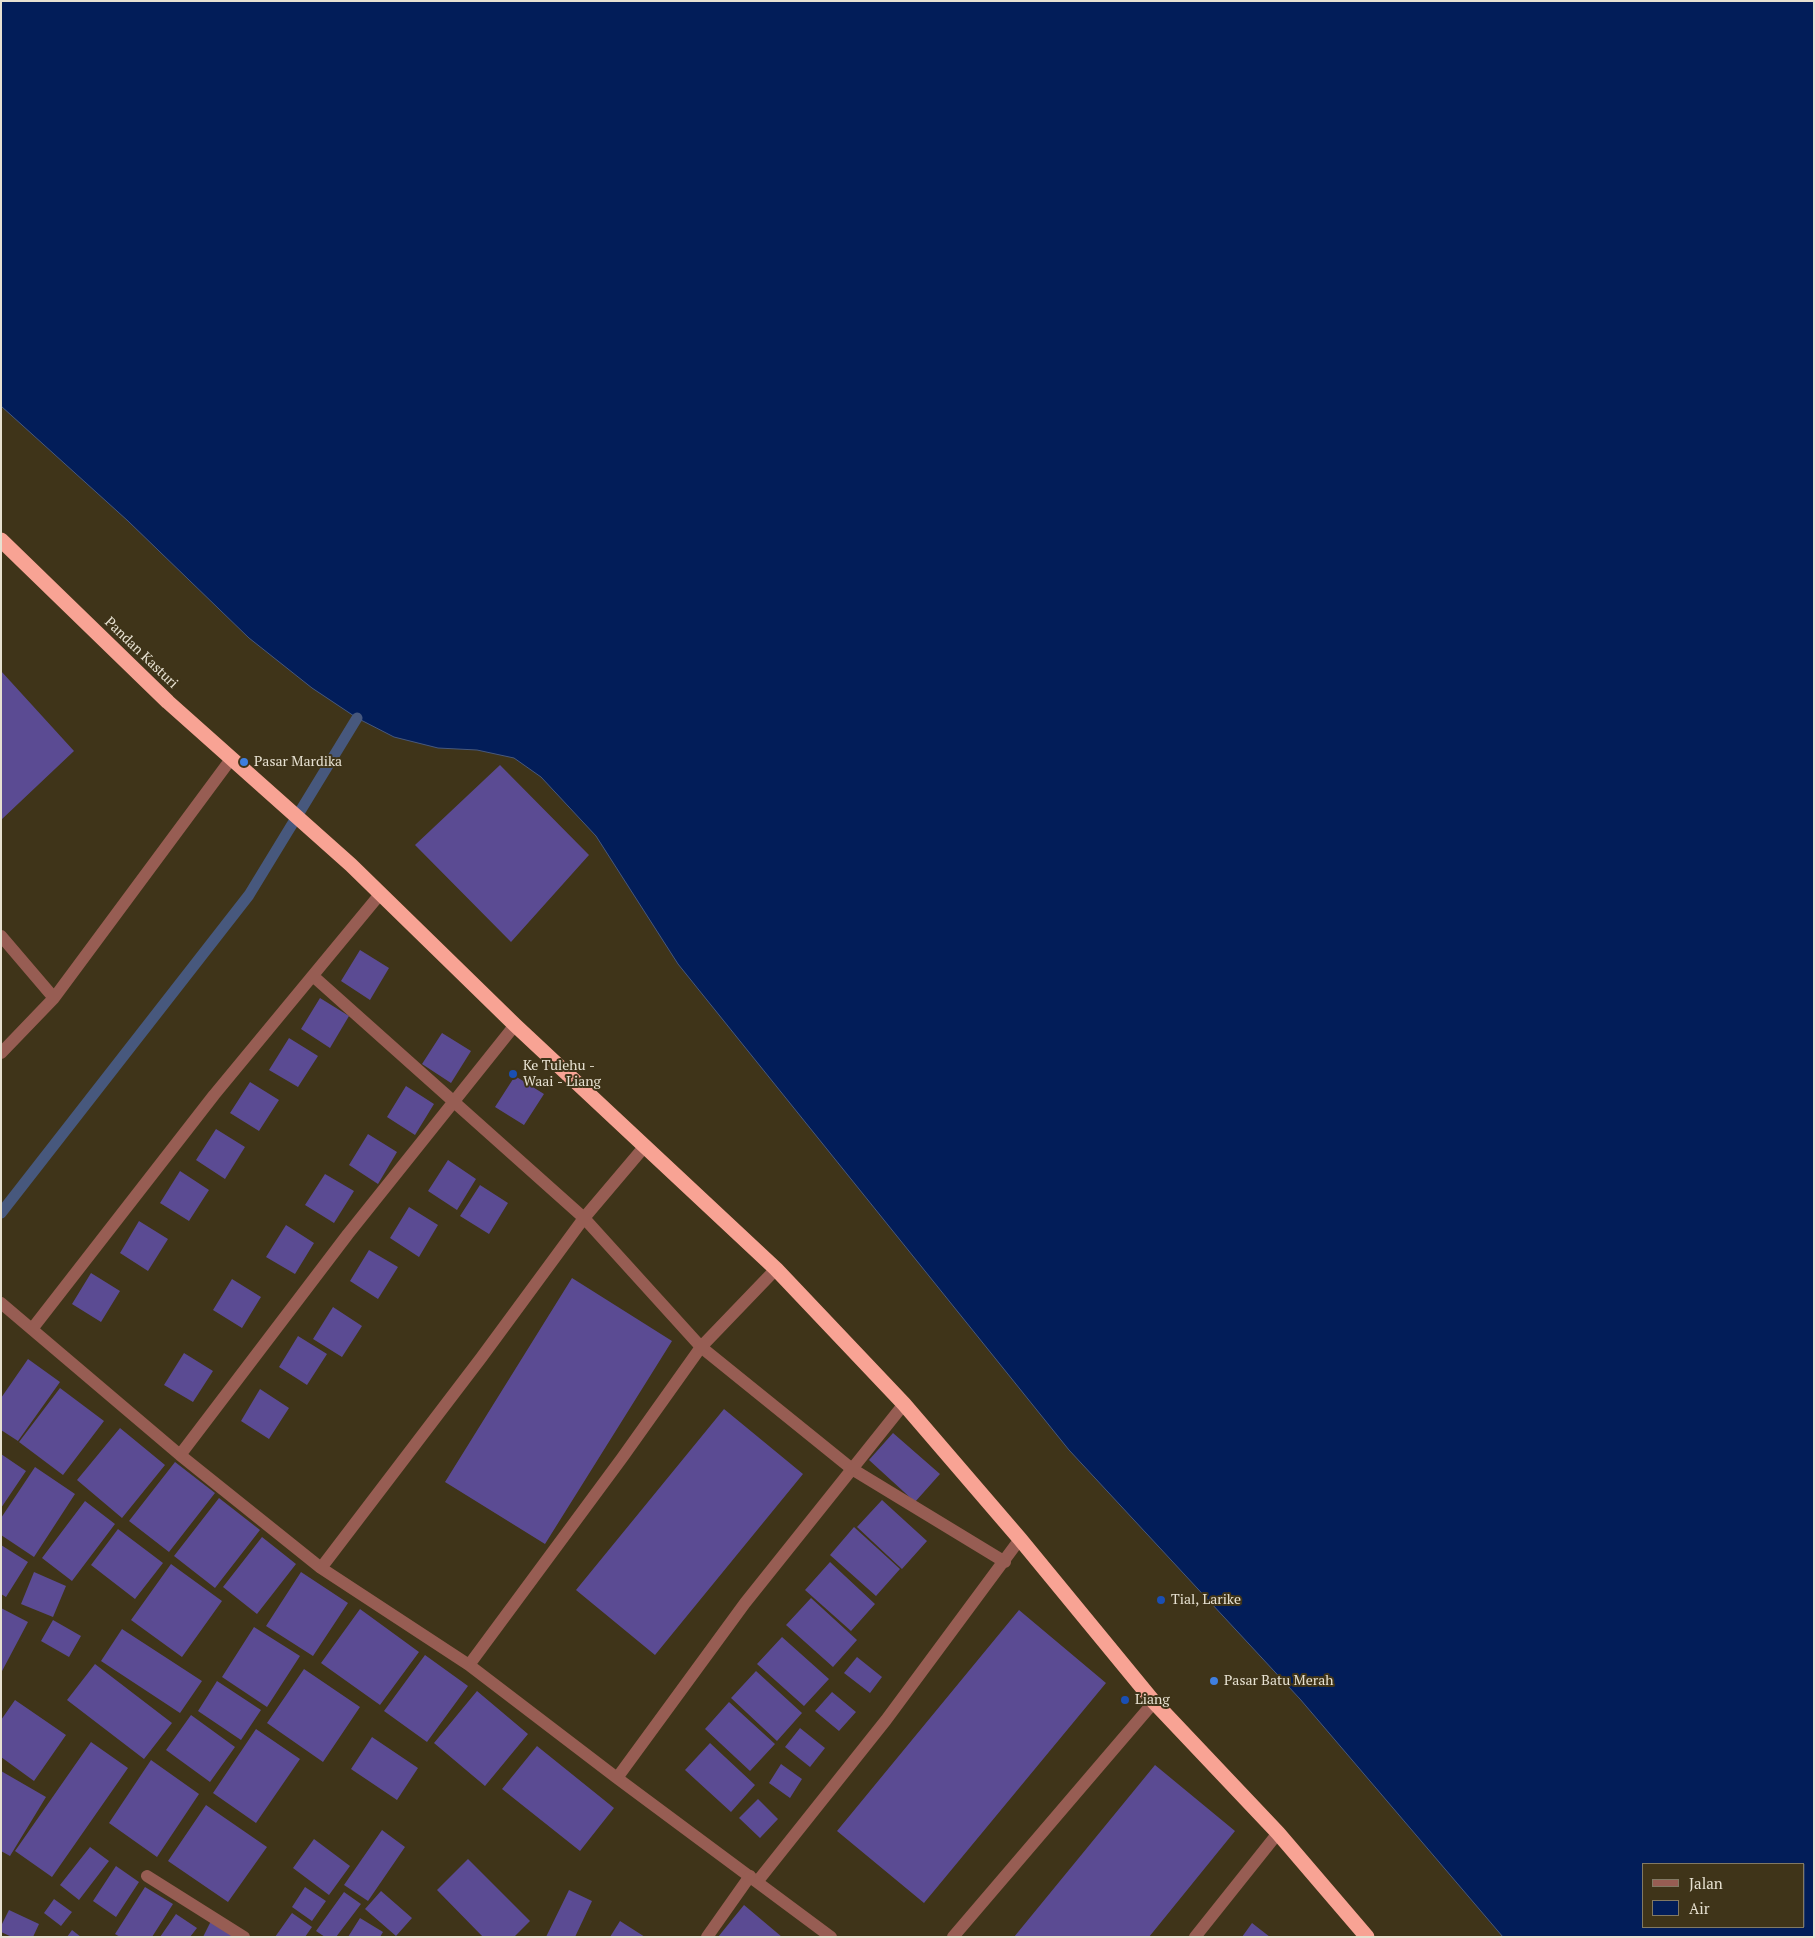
<!DOCTYPE html>
<style>
body{margin:0}
#map{position:relative;width:1815px;height:1938px;overflow:hidden;background:#3f3419;font-family:"PT Serif",serif}
canvas{display:block}
.frame{position:absolute;inset:0;border:2px solid #e7e1d1;pointer-events:none}
.legend{position:absolute;left:1642px;top:1863px;width:162px;height:65px;box-sizing:border-box;background:#3f3419;border:1px solid #827963;margin:0;padding:6px 9px;list-style:none;font-size:15px;color:#e7e1d1}
.legend li{display:flex;align-items:center;gap:10px;height:25px}
.legend b{width:25px;border:1px solid #827963}
</style>
<div id="map">
<canvas width="1815" height="1938"></canvas>
<div class="frame"></div>
<ul class="legend">
<li><b style="height:6px;background:#975d53"></b>Jalan</li>
<li><b style="height:14px;background:#021d59"></b>Air</li>
</ul>
</div>
<script>
const ctx = document.querySelector('canvas').getContext('2d');
ctx.lineJoin = 'round';
function fillPath(path, color) { ctx.fillStyle = color; ctx.fill(path, 'evenodd'); }
const toPath = rows => new Path2D(rows.map(r => 'M' + r).join(''));
function strokePath(path, color, width, dash) { ctx.strokeStyle = color; ctx.lineWidth = width; ctx.lineCap = dash ? 'butt' : 'round'; ctx.setLineDash(dash || []); ctx.stroke(path); }
function drawText(font, color, halo, rows, align = 'center') {
  ctx.font = font + ' "PT Serif",serif'; ctx.lineWidth = 4; ctx.setLineDash([]); ctx.textBaseline = 'middle'; ctx.strokeStyle = halo; ctx.fillStyle = color; for (const [text, x, y, turn = 0] of rows) {
    ctx.save(); ctx.translate(x, y); ctx.rotate((+turn || 0) * Math.PI / 180); ctx.textAlign = isNaN(turn) ? turn : align; if (halo) ctx.strokeText(text, 0, 0); ctx.fillText(text, 0, 0); ctx.restore();
  }
}
const water = toPath([
 [1,1,1814,1,1814,1937,1503,1937,1300,1699,1069,1450,678,964,596,836,541,777,514,758,477,750,438,748,394,737,357,718,312,688,249,638,128,521,1,406,1,1],
 [1644,1864,1804,1864,1804,1927,1644,1927,1644,1864]
]);
const stream = toPath([
 [1,1213,249,895,357,718]
]);
const building = toPath([
 [1,671,74,751,1,820],
 [500,765,589,855,511,942,415,845],
 [360,950,389,968,370,1000,341,981],
 [320,998,349,1016,330,1048,301,1029],
 [442,1033,471,1051,451,1083,422,1064],
 [289,1038,318,1056,298,1087,269,1070],
 [515,1076,544,1094,524,1125,495,1107],
 [250,1082,279,1100,259,1131,230,1113],
 [406,1086,434,1104,415,1135,387,1117],
 [216,1129,245,1147,225,1179,196,1160],
 [368,1134,397,1152,378,1184,349,1165],
 [448,1160,476,1179,457,1210,428,1191],
 [180,1171,209,1190,189,1221,160,1203],
 [325,1174,354,1191,334,1223,305,1205],
 [480,1185,508,1203,489,1234,460,1216],
 [409,1207,438,1225,419,1257,390,1238],
 [139,1221,168,1239,148,1271,120,1253],
 [286,1225,314,1243,295,1274,266,1257],
 [369,1250,398,1267,378,1299,350,1281],
 [91,1273,120,1291,101,1322,72,1304],
 [572,1278,672,1341,545,1544,445,1482],
 [232,1279,261,1297,242,1328,213,1310],
 [333,1307,362,1326,342,1357,313,1339],
 [298,1336,327,1354,307,1385,279,1367],
 [184,1353,213,1371,193,1402,164,1385],
 [28,1359,60,1382,18,1441,1,1430,1,1398],
 [60,1388,104,1421,63,1475,19,1442],
 [260,1389,289,1408,269,1439,241,1421],
 [724,1409,803,1474,655,1655,576,1590],
 [120,1428,165,1465,122,1518,77,1480],
 [893,1433,940,1474,915,1502,869,1460],
 [1,1454,26,1471,1,1508],
 [175,1462,215,1493,169,1552,129,1521],
 [35,1467,75,1494,34,1557,1,1535,1,1518],
 [219,1498,260,1530,215,1588,174,1556],
 [882,1500,927,1541,902,1569,857,1527],
 [85,1501,115,1524,72,1581,42,1558],
 [854,1527,900,1569,876,1596,830,1555],
 [118,1529,163,1563,135,1599,91,1565],
 [262,1537,296,1564,257,1614,223,1587],
 [1,1545,28,1562,6,1597,1,1594],
 [830,1562,875,1604,851,1631,805,1590],
 [171,1564,222,1601,182,1657,131,1620],
 [34,1572,66,1586,53,1617,21,1604],
 [301,1572,348,1603,313,1656,266,1626],
 [811,1598,857,1640,833,1667,786,1625],
 [1,1608,28,1622,1,1673],
 [360,1609,419,1652,380,1705,321,1663],
 [1019,1610,1106,1683,924,1903,837,1831],
 [53,1620,81,1636,69,1657,41,1641],
 [254,1627,300,1656,267,1707,222,1677],
 [122,1629,202,1681,180,1713,101,1661],
 [782,1637,829,1679,804,1706,757,1664],
 [425,1655,468,1686,427,1742,384,1711],
 [857,1657,882,1677,870,1693,844,1673],
 [95,1664,172,1723,144,1759,67,1700],
 [304,1669,360,1707,323,1762,267,1723],
 [756,1671,802,1713,777,1741,731,1698],
 [217,1681,261,1710,241,1740,198,1711],
 [477,1691,528,1734,485,1786,434,1743],
 [832,1692,856,1712,839,1731,815,1711],
 [15,1700,66,1735,34,1781,1,1757,1,1720],
 [729,1702,775,1744,750,1771,705,1729],
 [191,1715,235,1747,210,1782,166,1750],
 [800,1728,825,1748,810,1767,785,1747],
 [256,1729,300,1759,256,1823,213,1793],
 [372,1737,418,1768,397,1800,351,1769],
 [91,1742,128,1768,52,1877,15,1851],
 [710,1743,755,1785,731,1812,685,1770],
 [537,1746,614,1808,580,1851,502,1789],
 [151,1760,199,1794,157,1857,109,1823],
 [781,1764,802,1779,790,1798,769,1783],
 [1155,1765,1235,1831,1149,1937,1014,1937],
 [1,1771,46,1797,10,1856,1,1851],
 [758,1799,778,1819,760,1838,739,1818],
 [206,1805,267,1847,228,1902,168,1861],
 [382,1830,405,1847,368,1901,344,1885],
 [314,1839,350,1866,329,1895,293,1868],
 [90,1847,109,1861,79,1900,60,1885],
 [468,1859,530,1921,514,1937,483,1937,437,1890],
 [116,1866,139,1882,116,1917,93,1901],
 [145,1887,173,1904,152,1937,120,1937,115,1934],
 [305,1887,326,1901,312,1921,292,1907],
 [569,1890,592,1901,575,1937,546,1937],
 [381,1891,412,1918,396,1936,365,1909],
 [344,1892,361,1904,336,1937,325,1937,316,1931],
 [54,1899,72,1912,61,1926,44,1913],
 [744,1905,782,1937,718,1937],
 [9,1910,39,1924,33,1937,12,1937,1,1932,1,1926],
 [292,1913,312,1927,305,1937,275,1937],
 [176,1914,197,1928,190,1937,160,1937],
 [360,1918,383,1932,380,1937,348,1937],
 [211,1921,241,1937,203,1937],
 [620,1921,645,1937,610,1937],
 [1252,1923,1270,1937,1242,1937],
 [72,1930,81,1937,67,1937]
]);
const lane = toPath([
 [1,936,54,998],
 [313,976,584,1218,701,1347,852,1469,1005,1562],
 [1,1053,54,998,231,759],
 [1,1303,180,1455,321,1568,469,1665,617,1778,831,1937],
 [32,1329,214,1095,381,893],
 [180,1455,348,1234,515,1025],
 [321,1568,481,1358,584,1218,645,1146],
 [469,1665,622,1458,701,1347,776,1269],
 [617,1778,745,1603,904,1404],
 [757,1882,886,1720,1020,1539],
 [953,1937,1154,1702],
 [1195,1937,1278,1833]
]);
const street = toPath([
 [147,1876,244,1937],
 [707,1937,750,1876]
]);
const highway = toPath([
 [1,540,168,702,351,865,515,1025,776,1269,904,1404,1020,1539,1154,1702,1278,1833,1367,1937]
]);
const markers = [
 [244,762,5,"#3f7fe0"],
 [513,1074,5,"#1a4fb4"],
 [1161,1600,5,"#1a4fb4"],
 [1214,1681,5,"#3f7fe0"],
 [1125,1700,5,"#1a4fb4"]
];
const streetNames = [
 ["Pandan Kasturi",141,653,44]
];
const poiNames = [
 ["Pasar Mardika",254,762],
 ["Ke Tulehu -",523,1066],
 ["Waai - Liang",523,1082],
 ["Tial, Larike",1171,1600],
 ["Pasar Batu Merah",1224,1681],
 ["Liang",1135,1700]
];
fillPath(water, '#021d59');
strokePath(water, '#47587d', 1);
strokePath(stream, '#47587d', 11);
fillPath(building, '#5b4b93');
strokePath(lane, '#975d53', 12);
strokePath(street, '#975d53', 12);
strokePath(highway, '#f8a394', 15);
for (const [x, y, r, color] of markers) { const dot = new Path2D(); dot.arc(x, y, r, 0, 2 * Math.PI); ctx.fillStyle = color; ctx.fill(dot); strokePath(dot, '#3f3419', 2); }
drawText('14px', '#e7e1d1', '#3f3419', streetNames);
drawText('14px', '#e7e1d1', '#3f3419', poiNames, 'left');
</script>
